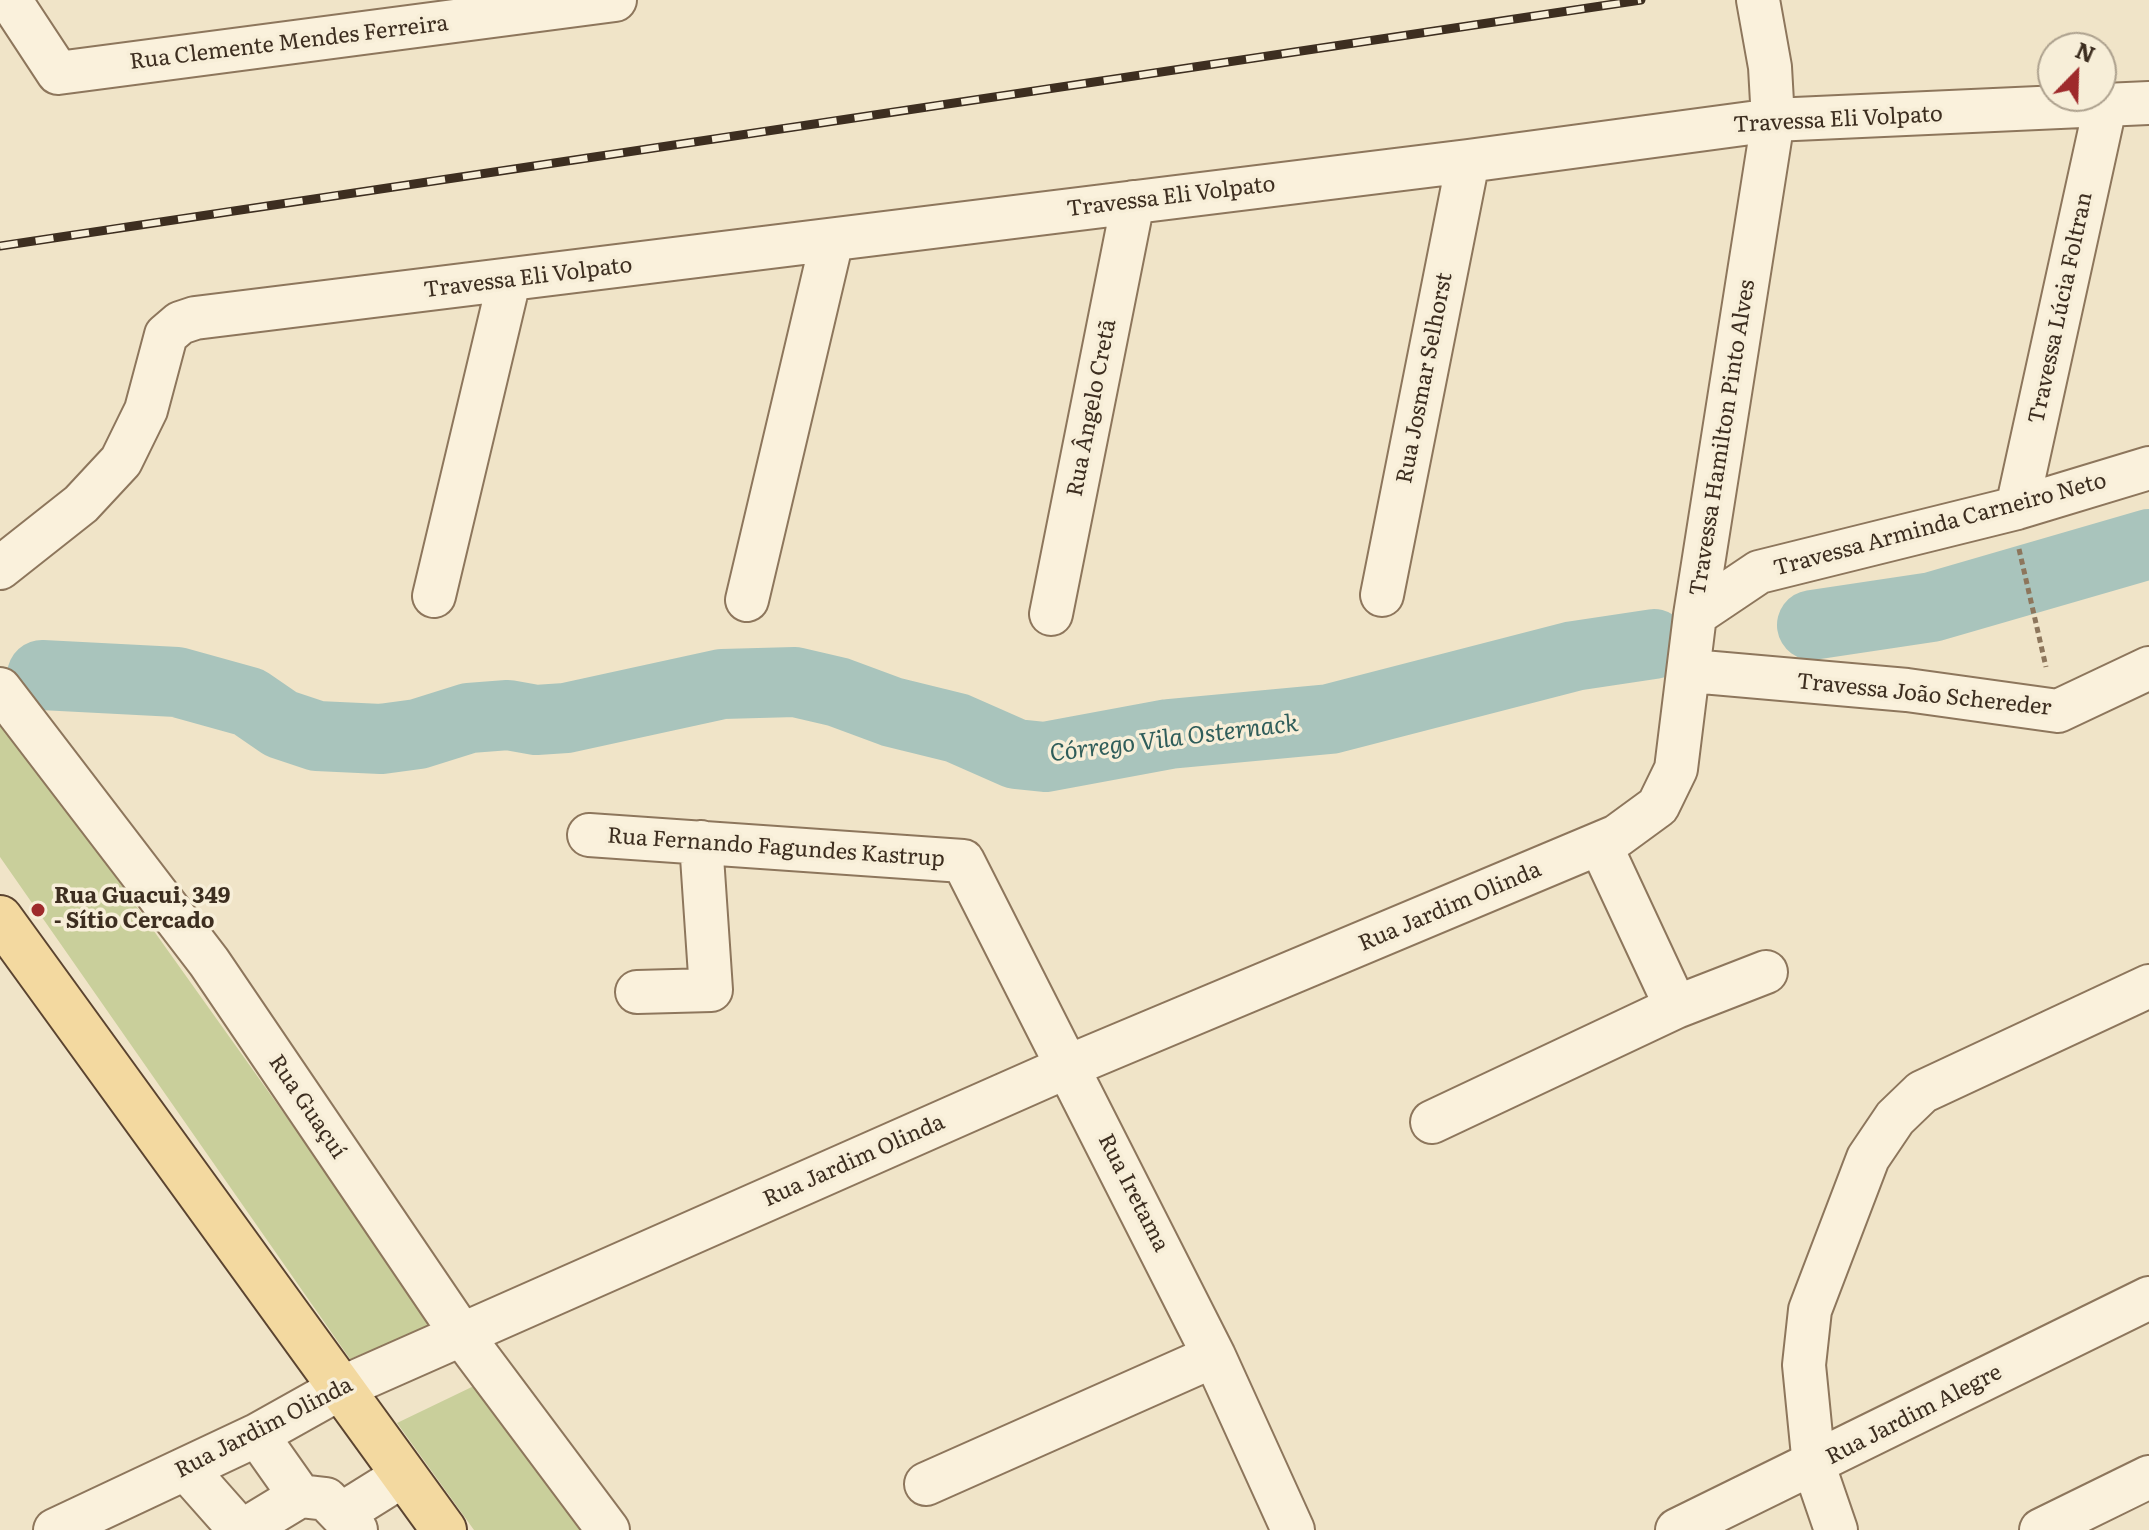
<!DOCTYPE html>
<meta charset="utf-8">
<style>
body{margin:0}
#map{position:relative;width:2149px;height:1530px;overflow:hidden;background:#f0e4c8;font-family:Literata,serif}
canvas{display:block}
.north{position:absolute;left:2037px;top:32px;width:80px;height:80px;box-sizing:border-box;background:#f7eed8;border:2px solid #ada18e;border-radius:50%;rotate:23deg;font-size:22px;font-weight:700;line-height:32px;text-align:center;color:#3d2e20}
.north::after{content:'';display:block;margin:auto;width:28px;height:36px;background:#9e2a2b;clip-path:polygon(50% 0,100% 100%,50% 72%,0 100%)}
</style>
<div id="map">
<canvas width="2149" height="1530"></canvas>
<div class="north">N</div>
</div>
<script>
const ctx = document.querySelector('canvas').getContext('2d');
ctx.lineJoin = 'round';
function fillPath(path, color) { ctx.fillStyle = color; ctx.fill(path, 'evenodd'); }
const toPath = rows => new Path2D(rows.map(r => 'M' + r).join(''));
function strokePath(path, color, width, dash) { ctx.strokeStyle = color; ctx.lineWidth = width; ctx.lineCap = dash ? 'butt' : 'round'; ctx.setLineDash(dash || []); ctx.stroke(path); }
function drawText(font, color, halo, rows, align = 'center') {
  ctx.font = font + ' Literata,serif'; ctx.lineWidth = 7; ctx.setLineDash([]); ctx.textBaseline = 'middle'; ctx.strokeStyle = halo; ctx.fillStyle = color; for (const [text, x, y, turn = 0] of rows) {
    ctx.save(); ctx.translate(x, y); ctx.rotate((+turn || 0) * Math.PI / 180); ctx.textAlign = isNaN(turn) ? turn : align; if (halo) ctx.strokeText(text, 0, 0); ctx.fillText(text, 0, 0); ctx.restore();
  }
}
const green = toPath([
 [0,715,434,1324,350,1359,0,857],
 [478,1384,582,1530,474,1530,397,1423]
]);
const river = toPath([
 [1812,625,1932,607,2149,544],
 [42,675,177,682,249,702,281,724,317,736,381,739,418,734,469,718,508,715,536,720,566,718,722,684,795,682,838,692,892,712,957,728,1016,754,1045,757,1169,734,1330,719,1574,656,1654,644]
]);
const path = toPath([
 [2019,549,2046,667]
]);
const minor = toPath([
 [10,0,58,73,615,0],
 [2017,508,2105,107],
 [0,568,81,504,121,461,146,410,166,335,180,323,195,318,1468,161,1773,120,2149,103],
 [1382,595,1468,161],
 [434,596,509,281],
 [747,600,832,240],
 [1051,614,1133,202],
 [1695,615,1759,572,2017,508,2149,468],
 [1691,671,1907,690,2058,711,2149,668],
 [0,689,209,962,462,1335,608,1530],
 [589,835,963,861,1214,1356,1293,1530],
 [1600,844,1676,1007],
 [637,992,711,990,701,842],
 [1432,1122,1676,1007,1766,972],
 [257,1435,300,1496],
 [186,1469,240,1530],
 [926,1484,1214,1356],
 [343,1513,404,1475],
 [55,1530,257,1435,341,1388,1069,1066,1617,836,1658,806,1676,769,1695,615,1773,120,1770,67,1758,0],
 [244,1530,300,1496,326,1499,356,1530],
 [1677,1530,2149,1298],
 [1836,1530,1814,1466,1804,1365,1810,1310,1868,1158,1895,1118,1922,1092,2149,986],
 [2041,1530,2149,1477]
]);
const major = toPath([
 [0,918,444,1530]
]);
const rail = toPath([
 [0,246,1641,0]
]);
const markers = [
 [38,910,8,"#9e2a2b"]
];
const streetNames = [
 ["Rua Clemente Mendes Ferreira",289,43,-7],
 ["Travessa Eli Volpato",1838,120,-3],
 ["Travessa Eli Volpato",1171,197,-7],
 ["Travessa Eli Volpato",528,278,-7],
 ["Travessa Lúcia Foltran",2061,308,-78],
 ["Rua Josmar Selhorst",1425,378,-79],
 ["Rua Ângelo Cretã",1092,408,-79],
 ["Travessa Hamilton Pinto Alves",1723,438,-81],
 ["Travessa Arminda Carneiro Neto",1940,525,-15],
 ["Travessa João Schereder",1924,695,6],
 ["Rua Fernando Fagundes Kastrup",776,848,4],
 ["Rua Jardim Olinda",1450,907,-23],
 ["Rua Guaçuí",307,1107,56],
 ["Rua Jardim Olinda",854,1161,-24],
 ["Rua Iretama",1133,1193,63],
 ["Rua Jardim Alegre",1914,1415,-27],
 ["Rua Jardim Olinda",264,1428,-27]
];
const poiNames = [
 ["Rua Guacui, 349",54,897],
 ["- Sítio Cercado",54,922]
];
const waterNames = [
 ["Córrego Vila Osternack",1174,739,-7]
];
fillPath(green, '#c9cf9b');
strokePath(river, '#a9c4bc', 70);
strokePath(minor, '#8d765c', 46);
strokePath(major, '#5b4430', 48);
strokePath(path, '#8d765c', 5, [6, 4]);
strokePath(minor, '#faf1dc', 42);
strokePath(major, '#f3d9a0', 44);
strokePath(rail, '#3d2e20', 9);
strokePath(rail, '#f7eed8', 6, [18]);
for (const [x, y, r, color] of markers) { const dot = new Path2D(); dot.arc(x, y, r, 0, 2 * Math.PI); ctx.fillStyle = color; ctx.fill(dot); strokePath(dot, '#f7eed8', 3); }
drawText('22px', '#3d2e20', '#f7eed8', streetNames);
drawText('bold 22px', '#3d2e20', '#f7eed8', poiNames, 'left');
drawText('italic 24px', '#2f5d5a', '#f7eed8', waterNames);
</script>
